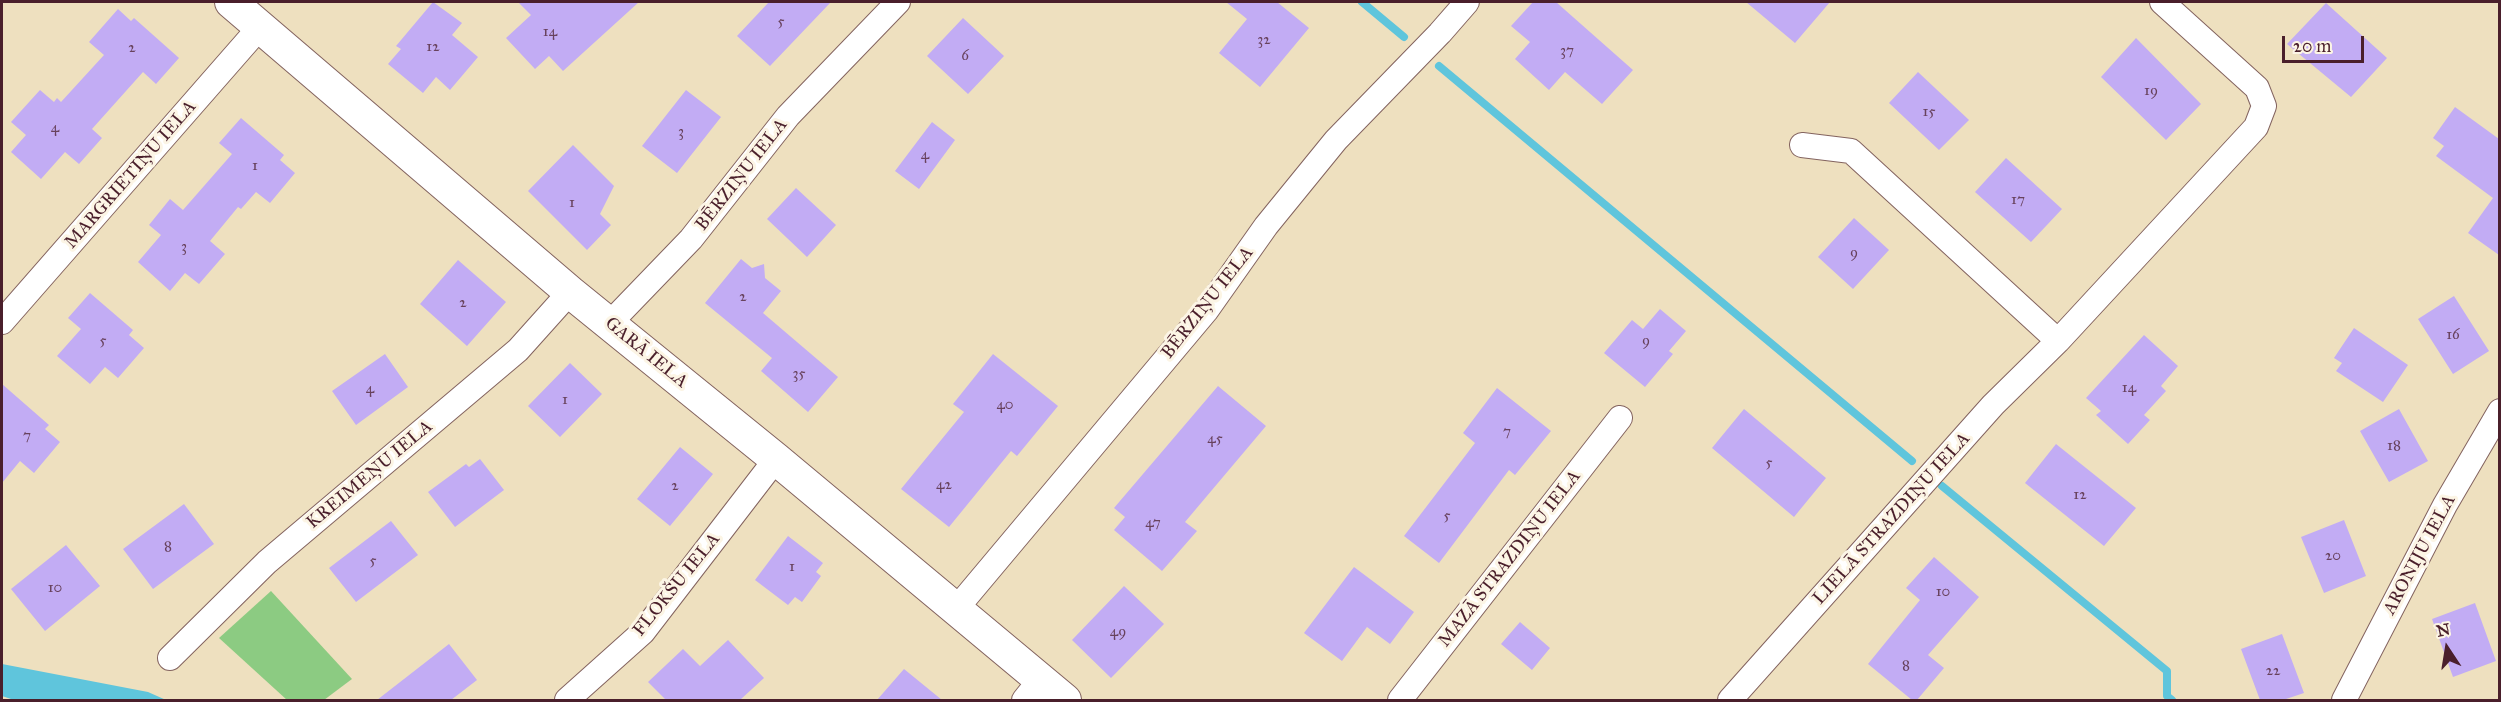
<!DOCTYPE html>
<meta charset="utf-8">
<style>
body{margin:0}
#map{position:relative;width:2501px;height:702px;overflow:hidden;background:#eee0bf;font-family:"IM FELL Great Primer",serif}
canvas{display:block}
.frame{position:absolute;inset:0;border:3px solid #4a1f2b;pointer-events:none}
.north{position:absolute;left:2417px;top:618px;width:60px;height:60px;-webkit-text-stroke:4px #fcf5e5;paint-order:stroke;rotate:348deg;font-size:16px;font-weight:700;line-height:24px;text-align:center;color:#4a1f2b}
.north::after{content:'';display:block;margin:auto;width:21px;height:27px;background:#4a1f2b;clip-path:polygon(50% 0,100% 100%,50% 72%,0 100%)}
.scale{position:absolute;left:2282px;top:36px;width:82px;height:27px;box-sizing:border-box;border:3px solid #4a1f2b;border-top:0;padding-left:8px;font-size:18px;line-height:21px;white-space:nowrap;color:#4a1f2b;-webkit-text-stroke:4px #fcf5e5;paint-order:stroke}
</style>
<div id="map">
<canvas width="2501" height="702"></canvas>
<div class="frame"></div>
<div class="north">N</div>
<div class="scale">20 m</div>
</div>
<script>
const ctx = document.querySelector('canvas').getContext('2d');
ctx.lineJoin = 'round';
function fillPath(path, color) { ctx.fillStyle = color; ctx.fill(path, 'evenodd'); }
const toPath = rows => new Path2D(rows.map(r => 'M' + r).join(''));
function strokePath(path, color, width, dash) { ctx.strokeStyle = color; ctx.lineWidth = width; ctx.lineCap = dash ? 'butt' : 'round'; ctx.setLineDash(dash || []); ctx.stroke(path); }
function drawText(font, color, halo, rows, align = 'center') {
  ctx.font = font + ' "IM FELL Great Primer",serif'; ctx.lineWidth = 6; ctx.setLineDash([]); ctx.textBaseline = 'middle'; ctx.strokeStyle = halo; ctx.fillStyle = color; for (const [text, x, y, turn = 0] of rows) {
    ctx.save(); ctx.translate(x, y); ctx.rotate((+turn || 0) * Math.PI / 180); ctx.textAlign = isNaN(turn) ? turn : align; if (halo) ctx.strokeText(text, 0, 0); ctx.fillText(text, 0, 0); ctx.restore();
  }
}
const green = toPath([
 [271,591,352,679,324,700,287,700,219,638]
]);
const water = toPath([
 [2,664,148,692,166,700,14,700,2,696]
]);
const stream = toPath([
 [1362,2,1404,37],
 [1439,66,1912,461],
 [1942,486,2167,671,2167,696,2172,700]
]);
const building = toPath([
 [433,2,462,23,452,35,478,57,450,90,436,77,423,93,388,64,401,49,396,46],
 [518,2,639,2,563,71,549,56,535,69,506,38,531,15],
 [769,2,831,2,770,66,737,36],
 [1226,2,1277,2,1309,28,1260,87,1219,53,1247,19],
 [1533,2,1556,2,1633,70,1602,104,1565,72,1549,90,1515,59,1530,42,1511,26],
 [1746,2,1830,2,1795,43],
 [2326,3,2387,58,2351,97,2287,44],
 [118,9,131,21,134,18,179,58,156,84,143,72,92,129,102,138,79,164,65,152,41,179,11,152,26,135,11,122,40,90,54,102,57,98,61,102,104,55,89,42],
 [963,18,1004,56,968,94,927,56],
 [2136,38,2201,104,2166,140,2101,77],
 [1918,72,1969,120,1939,150,1889,103],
 [686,90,721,117,677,173,642,146],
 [2455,107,2499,139,2499,255,2468,233,2493,198,2436,156,2444,146,2433,138],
 [241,118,284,155,280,160,295,173,270,203,256,192,241,209,238,207,210,241,225,254,199,284,185,273,170,291,138,262,161,235,149,225,170,199,183,210,232,154,219,143],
 [932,122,955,140,919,189,895,171],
 [573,145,614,186,600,214,611,225,587,250,528,191],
 [2006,158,2062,209,2031,242,1975,192],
 [796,188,836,225,807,257,767,219],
 [1854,218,1889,250,1853,289,1818,257],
 [741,259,752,268,764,264,765,278,781,291,763,313,838,377,808,412,761,371,772,358,705,303],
 [458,260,506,302,467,346,420,304],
 [90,293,133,330,129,335,144,348,118,378,105,367,90,384,57,356,81,329,68,318],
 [2454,296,2489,351,2453,374,2418,319],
 [1660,309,1686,331,1669,351,1673,354,1645,387,1604,353,1632,320,1643,329],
 [2354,328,2408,365,2383,402,2336,371,2342,363,2334,358],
 [2144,335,2178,366,2161,386,2166,391,2144,415,2150,420,2128,444,2096,415,2101,411,2086,398],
 [385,354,408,387,356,425,332,391],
 [993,354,1058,406,1017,456,1011,451,949,527,901,489,964,412,953,404],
 [570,363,602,394,560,437,528,406],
 [2,384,49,425,45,429,60,442,34,473,20,461,2,483],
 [1218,386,1266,426,1185,522,1197,531,1162,571,1114,530,1125,517,1114,508],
 [1497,388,1551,431,1515,475,1509,470,1439,563,1404,536,1475,443,1463,433],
 [1744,409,1826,478,1794,517,1712,448],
 [2399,409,2428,461,2389,482,2360,431],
 [2056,444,2136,508,2104,546,2025,483],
 [680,447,713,474,670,526,637,499],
 [480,459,504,490,455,527,428,492,466,464,469,467],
 [184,504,214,544,153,589,123,549],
 [2344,520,2366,576,2324,593,2301,537],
 [391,521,418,555,356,602,329,568],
 [788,536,823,563,816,572,821,576,802,602,795,597,788,605,755,580],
 [66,545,100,586,45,631,11,589],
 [1934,557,1979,597,1928,655,1944,668,1917,700,1912,700,1868,664,1920,600,1906,588],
 [1354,567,1414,612,1390,644,1367,627,1342,661,1304,633],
 [1124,586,1164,624,1111,678,1072,640],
 [2475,603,2496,661,2453,677,2432,619],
 [1520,622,1550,648,1532,670,1501,644],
 [2282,634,2304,693,2283,700,2260,700,2241,649],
 [728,640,764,678,740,700,666,700,648,682,683,649,700,666],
 [449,644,477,680,451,700,377,700],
 [904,669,942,700,877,700]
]);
const minor = toPath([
 [1802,145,1851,151,2058,341],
 [2,322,260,27],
 [610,323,691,239,788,116,898,2],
 [956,609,1206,311,1266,226,1336,140,1440,33,1467,2],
 [170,658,267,562,518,350,570,292],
 [567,700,643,632,776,459],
 [1024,700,1040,680],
 [1400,700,1620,418],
 [1730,700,1993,405,2058,341,2256,127,2264,106,2257,88,2162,2],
 [2344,700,2445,505,2500,411]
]);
const tertiary = toPath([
 [231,2,570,292,776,459,1065,700]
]);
const numberNames = [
 ["5",781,22],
 ["14",550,32],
 ["32",1264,40],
 ["12",433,47],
 ["2",132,48],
 ["37",1567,51],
 ["6",965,56],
 ["19",2151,91],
 ["15",1929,112],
 ["4",55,128],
 ["3",681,132],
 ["4",925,155],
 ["1",255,166],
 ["17",2018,200],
 ["1",572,203],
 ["3",184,247],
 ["9",1854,253],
 ["2",743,297],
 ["2",463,303],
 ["16",2453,335],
 ["5",103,341],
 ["9",1646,341],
 ["35",799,374],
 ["14",2129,388],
 ["4",370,389],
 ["1",565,400],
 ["40",1005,405],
 ["7",1507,432],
 ["7",27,436],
 ["45",1215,439],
 ["18",2394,446],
 ["5",1769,463],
 ["42",944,485],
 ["2",675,486],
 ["12",2080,495],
 ["5",1447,516],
 ["47",1153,523],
 ["8",168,547],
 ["20",2333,556],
 ["5",373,561],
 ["1",792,567],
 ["10",55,588],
 ["10",1943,592],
 ["49",1118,632],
 ["8",1906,666],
 ["22",2273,671]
];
const streetNames = [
 ["MARGRIETIŅU IELA",131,175,-49],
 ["BĒRZIŅU IELA",742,175,-52],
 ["BĒRZIŅU IELA",1208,303,-52],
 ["GARĀ IELA",646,353,39],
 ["KREIMEŅU IELA",370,475,-40],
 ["LIELĀ STRAZDIŅU IELA",1892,519,-48],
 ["ARONIJU IELA",2420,555,-62],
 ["MAZĀ STRAZDIŅU IELA",1510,559,-52],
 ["FLOKŠU IELA",677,585,-51]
];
fillPath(green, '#8ccb82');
fillPath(water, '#5fc5dc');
strokePath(stream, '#5fc5dc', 8);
fillPath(building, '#c2acf4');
strokePath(minor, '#83635f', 26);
strokePath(tertiary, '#83635f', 34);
strokePath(minor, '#fff', 24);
strokePath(tertiary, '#fff', 32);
drawText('15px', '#68425d', null, numberNames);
drawText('18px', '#4a1f2b', '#fcf5e5', streetNames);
</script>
